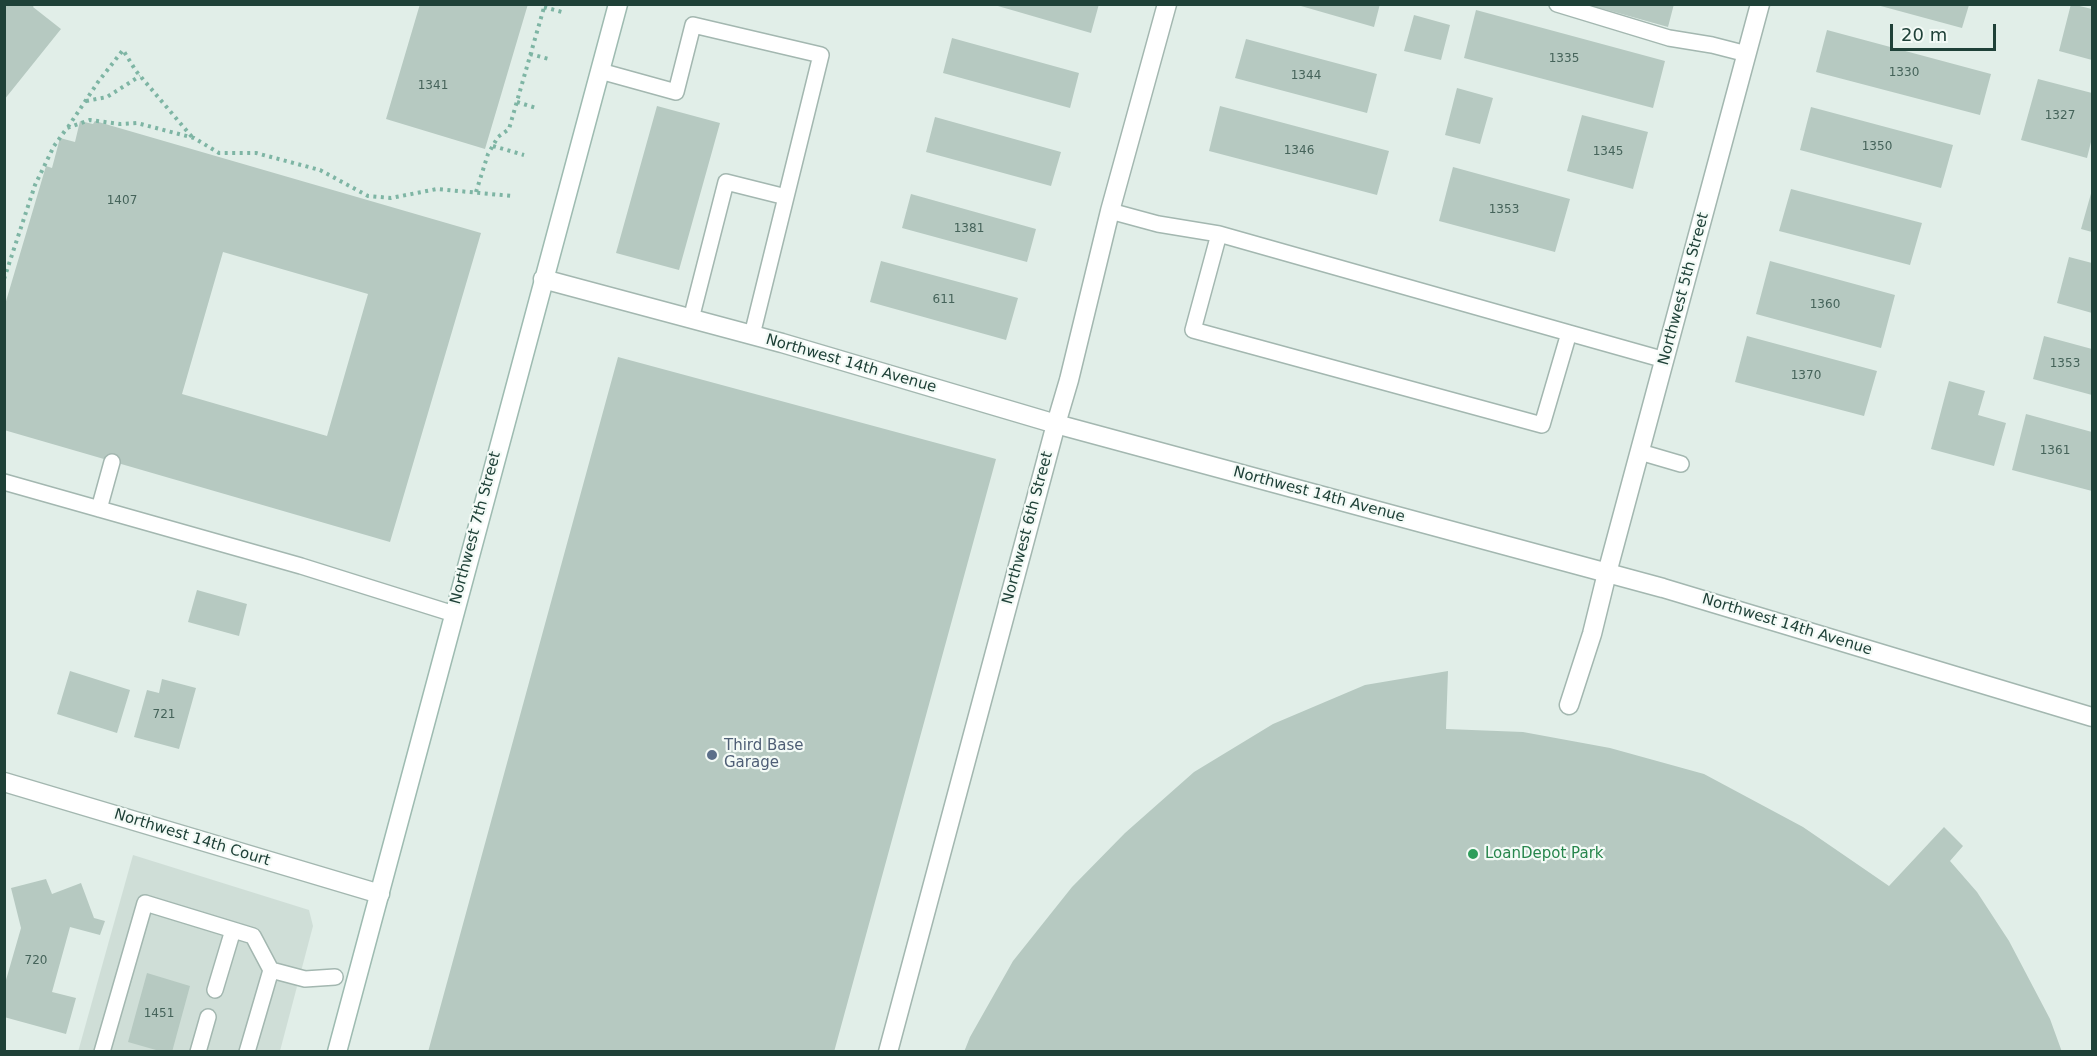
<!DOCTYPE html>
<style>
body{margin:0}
#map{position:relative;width:2097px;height:1056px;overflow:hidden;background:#e1eee8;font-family:"DejaVu Sans",sans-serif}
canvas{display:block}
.frame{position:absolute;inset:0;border:6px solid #1f4138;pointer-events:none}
.scale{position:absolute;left:1890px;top:24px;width:106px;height:27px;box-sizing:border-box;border:3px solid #1f4138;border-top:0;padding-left:8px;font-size:18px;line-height:21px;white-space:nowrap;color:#1f4138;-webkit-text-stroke:4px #f3faf6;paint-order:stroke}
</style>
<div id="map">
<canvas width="2097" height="1056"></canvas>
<div class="frame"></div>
<div class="scale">20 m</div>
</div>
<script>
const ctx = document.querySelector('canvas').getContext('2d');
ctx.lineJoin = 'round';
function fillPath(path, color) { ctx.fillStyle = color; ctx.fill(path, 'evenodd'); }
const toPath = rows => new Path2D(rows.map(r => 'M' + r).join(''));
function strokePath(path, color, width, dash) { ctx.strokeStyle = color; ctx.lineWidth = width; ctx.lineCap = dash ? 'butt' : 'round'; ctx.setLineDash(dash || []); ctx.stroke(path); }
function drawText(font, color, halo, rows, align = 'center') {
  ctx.font = font + ' "DejaVu Sans",sans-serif'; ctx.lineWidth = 4.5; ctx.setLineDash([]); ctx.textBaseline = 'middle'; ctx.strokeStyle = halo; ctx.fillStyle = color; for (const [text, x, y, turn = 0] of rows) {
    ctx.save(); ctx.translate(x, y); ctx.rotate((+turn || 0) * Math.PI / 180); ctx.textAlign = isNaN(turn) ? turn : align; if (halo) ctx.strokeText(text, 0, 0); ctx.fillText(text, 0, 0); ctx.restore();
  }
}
const built = toPath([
 [133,855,309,910,313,926,280,1051,78,1052]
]);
const building = toPath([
 [4,4,35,4,33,7,61,29,4,100],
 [420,4,528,4,485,149,386,119],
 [991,4,1099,4,1091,33],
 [1294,4,1380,4,1374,27],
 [1586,4,1674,4,1668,27],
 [2071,4,2092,9,2092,60,2059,51],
 [1877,5,1969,5,1962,28],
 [1476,10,1665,61,1653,108,1464,58],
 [1414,15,1450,25,1441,60,1404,51],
 [1827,30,1991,74,1980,115,1816,72],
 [952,38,1079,73,1070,108,943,73],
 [1246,39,1377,74,1367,113,1235,78],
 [2038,79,2092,93,2092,138,2087,158,2021,140],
 [1457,88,1493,98,1480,144,1445,135],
 [657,106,720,123,679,270,616,253],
 [1220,106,1389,151,1377,195,1209,151],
 [1811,107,1953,145,1941,188,1800,150],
 [1582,115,1648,132,1633,189,1567,171],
 [935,117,1061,152,1051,186,926,152],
 [80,121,93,124,95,121,481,233,390,542,4,430,4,308,46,166,52,168,60,138,75,142],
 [223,252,368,294,327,436,182,394],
 [1453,167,1570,199,1555,252,1439,221],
 [1791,189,1922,223,1910,265,1779,231],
 [2092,190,2092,232,2081,229],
 [911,194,1036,229,1027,262,902,228],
 [2069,257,2092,263,2092,313,2057,303],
 [881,261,1018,298,1006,340,870,302],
 [1770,261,1895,295,1881,348,1756,314],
 [1747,336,1877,371,1864,416,1735,382],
 [2044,336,2092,349,2092,395,2033,379],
 [618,357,996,459,834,1052,428,1052],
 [1949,381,1985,391,1978,415,2006,423,1994,466,1931,449],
 [2026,414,2092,432,2092,491,2012,470],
 [197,590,247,604,239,636,188,622],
 [70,671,130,690,117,733,57,714],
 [1448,671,1446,729,1523,732,1610,748,1704,774,1803,827,1889,886,1944,827,1963,846,1950,861,1977,892,2009,941,2050,1019,2062,1052,964,1052,970,1037,1013,961,1072,887,1125,833,1194,772,1273,724,1365,685],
 [162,679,196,688,179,749,134,737,147,690,159,693],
 [46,879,52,894,81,883,94,918,105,921,100,935,70,927,52,992,76,998,66,1034,4,1017,4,987,21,928,11,888],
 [147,973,190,986,172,1052,163,1052,128,1042]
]);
const path = toPath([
 [544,7,562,12],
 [530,54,549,59],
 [86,101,107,97,140,76],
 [517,102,536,108],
 [68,127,98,82,123,50,136,71,192,137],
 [493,146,524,155],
 [476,192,488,154,498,137,509,129,545,4],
 [4,279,35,185,54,146,67,128,90,120,120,124,137,123,194,138,219,153,256,153,320,170,368,196,391,198,437,189,512,196]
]);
const service = toPath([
 [1557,4,1669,38,1712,45,1747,54],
 [600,71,676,92,693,25,821,55,786,197],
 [1110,211,1158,224,1219,234],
 [1219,234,1569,333,1542,425,1193,330,1219,234],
 [691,319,726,182,786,197,752,335],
 [1569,333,1665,360],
 [1640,452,1681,464],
 [4,482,301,566,454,614],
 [99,509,112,462],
 [271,970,305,979,335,977],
 [215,990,233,930],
 [102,1052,145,903,253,936,271,970,247,1052],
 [198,1052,208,1017]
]);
const pedestrian = toPath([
 [1569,705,1592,634,1607,573],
 [888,1052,1056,424]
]);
const minor = toPath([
 [543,279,782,343,1056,424,1663,588,2092,717],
 [1056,424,1069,380,1110,211,1167,4],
 [1607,573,1760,4],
 [4,782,380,894]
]);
const secondary = toPath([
 [337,1052,618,4]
]);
const markers = [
 [712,755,6,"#5c6f8a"],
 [1473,854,6,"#2e9e5b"]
];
const numberNames = [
 ["1335",1564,59],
 ["1330",1904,73],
 ["1344",1306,76],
 ["1341",433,86],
 ["1327",2060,116],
 ["1350",1877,147],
 ["1346",1299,151],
 ["1345",1608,152],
 ["1407",122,201],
 ["1353",1504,210],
 ["1381",969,229],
 ["611",944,300],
 ["1360",1825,305],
 ["1353",2065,364],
 ["1370",1806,376],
 ["1361",2055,451],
 ["721",164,715],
 ["720",36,961],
 ["1451",159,1014]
];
const streetNames = [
 ["Northwest 5th Street",1684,289,-75],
 ["Northwest 14th Avenue",851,364,16],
 ["Northwest 14th Avenue",1319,495,15],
 ["Northwest 7th Street",476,528,-75],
 ["Northwest 6th Street",1028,528,-75],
 ["Northwest 14th Avenue",1787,625,17],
 ["Northwest 14th Court",192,838,17]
];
const serviceNames = [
 ["Third Base",724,746],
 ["Garage",724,763]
];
const leisureNames = [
 ["LoanDepot Park",1485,854]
];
fillPath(built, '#cfded7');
fillPath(building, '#b6c9c1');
strokePath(service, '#a3b7b0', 18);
strokePath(pedestrian, '#a3b7b0', 21);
strokePath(minor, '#a3b7b0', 21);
strokePath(secondary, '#9ebbb1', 21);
strokePath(path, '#7eb5a4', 4, [3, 4.5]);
strokePath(service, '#fff', 15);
strokePath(pedestrian, '#fff', 18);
strokePath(minor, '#fff', 18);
strokePath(secondary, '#fff', 18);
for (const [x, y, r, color] of markers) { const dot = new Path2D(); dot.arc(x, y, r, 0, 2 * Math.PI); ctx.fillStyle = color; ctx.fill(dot); strokePath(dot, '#f3faf6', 2); }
drawText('12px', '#45635a', null, numberNames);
drawText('15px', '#1f4138', '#f3faf6', streetNames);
drawText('15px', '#4e5e75', '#f3faf6', serviceNames, 'left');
drawText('15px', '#27864d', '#f3faf6', leisureNames, 'left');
</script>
